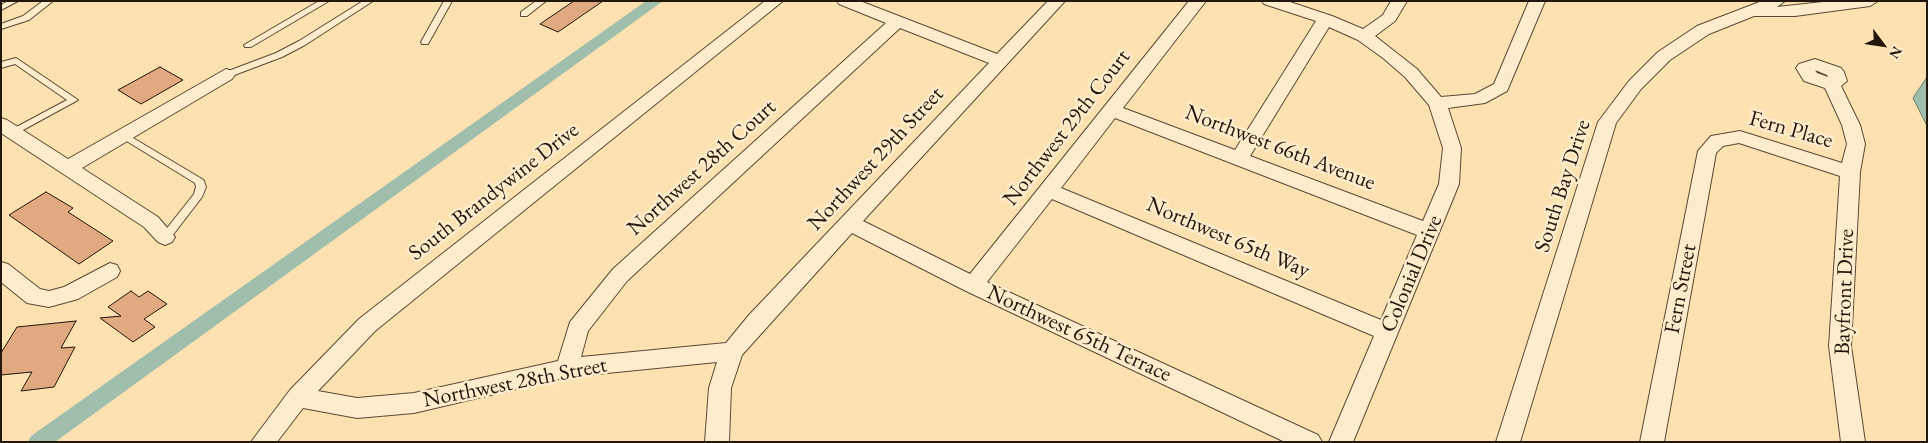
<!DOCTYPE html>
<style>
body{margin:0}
#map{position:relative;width:1928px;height:443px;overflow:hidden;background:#fee1b1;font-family:"EB Garamond",serif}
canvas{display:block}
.frame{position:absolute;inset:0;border:2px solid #23160a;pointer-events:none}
.north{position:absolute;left:1858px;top:20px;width:50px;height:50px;-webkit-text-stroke:4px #feeccc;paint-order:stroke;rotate:121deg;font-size:14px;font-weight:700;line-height:20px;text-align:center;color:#23160a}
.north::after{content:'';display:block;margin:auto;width:18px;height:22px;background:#23160a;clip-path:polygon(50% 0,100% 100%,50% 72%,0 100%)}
</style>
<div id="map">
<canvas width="1928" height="443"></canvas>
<div class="frame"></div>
<div class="north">N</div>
</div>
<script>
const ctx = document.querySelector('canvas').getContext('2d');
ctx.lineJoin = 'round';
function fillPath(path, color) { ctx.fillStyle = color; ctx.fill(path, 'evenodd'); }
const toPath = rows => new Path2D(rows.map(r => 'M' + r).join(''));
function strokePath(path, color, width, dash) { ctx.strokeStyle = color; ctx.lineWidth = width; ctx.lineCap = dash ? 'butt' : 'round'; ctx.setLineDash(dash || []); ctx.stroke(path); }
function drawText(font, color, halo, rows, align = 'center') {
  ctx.font = font + ' "EB Garamond",serif'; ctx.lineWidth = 5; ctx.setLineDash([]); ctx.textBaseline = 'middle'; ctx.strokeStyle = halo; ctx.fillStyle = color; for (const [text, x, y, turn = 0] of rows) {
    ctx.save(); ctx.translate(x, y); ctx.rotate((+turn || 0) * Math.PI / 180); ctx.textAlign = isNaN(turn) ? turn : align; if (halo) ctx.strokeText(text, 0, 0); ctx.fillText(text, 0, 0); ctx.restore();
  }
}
const water = toPath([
 [1927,77,1927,126,1913,98,1927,77]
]);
const canal = toPath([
 [646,1,663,1,55,442,28,442,31,436,646,1]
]);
const building = toPath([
 [574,1,603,1,558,32,540,24,574,1],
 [160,67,183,80,141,104,118,90,160,67],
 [46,192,73,208,68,212,113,241,79,264,9,215,46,192],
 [131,291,139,297,148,291,167,304,144,319,155,327,133,342,100,318,121,316,108,307,131,291],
 [76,321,61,348,75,347,54,387,21,391,32,372,1,375,1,353,17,327,76,321]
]);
const service = toPath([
 [8,1,18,1,1,10,1,5,8,1],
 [43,1,53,1,29,20,1,29,1,24,23,16,43,1],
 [319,1,329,1,251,47,245,47,244,45,319,1],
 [363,1,373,1,305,45,282,57,229,77,223,77,222,75,223,73,276,53,299,41,363,1],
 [444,1,452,1,428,44,422,44,421,42,444,1],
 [536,1,546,1,527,16,521,16,521,12,536,1],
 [16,58,78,100,12,136,7,133,9,131,67,100,15,64,1,68,1,62,16,58],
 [123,132,202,179,204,181,206,187,202,197,169,240,161,240,160,237,194,194,196,187,195,183,120,137,118,135,120,133,123,132]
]);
const minor = toPath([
 [765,1,783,1,375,331,318,391,357,398,414,393,558,361,570,322,613,269,886,23,839,4,837,1,860,1,997,54,1048,1,1065,1,863,221,970,274,1189,1,1206,1,1123,108,1235,150,1316,21,1264,4,1262,1,1287,1,1332,16,1363,29,1383,15,1391,1,1407,1,1395,21,1375,36,1417,69,1441,97,1475,94,1494,84,1529,1,1545,1,1507,91,1485,103,1448,108,1461,148,1459,184,1353,442,1329,442,1374,336,1052,199,987,282,1318,435,1322,442,1285,442,966,291,852,233,742,355,731,388,729,442,705,442,709,388,717,362,567,377,414,413,357,418,303,408,277,442,251,442,290,390,359,319,765,1],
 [1329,27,1358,40,1383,58,1405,77,1429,105,1443,148,1439,184,1423,221,1250,156,1329,27],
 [900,28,989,63,749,315,726,343,581,357,588,331,627,281,900,28],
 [1115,118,1417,235,1381,320,1061,188,1115,118],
 [1762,1,1785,1,1777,7,1832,1,1878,1,1870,6,1795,16,1754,16,1709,34,1670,60,1641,89,1616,123,1520,442,1496,442,1598,122,1629,81,1658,52,1697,26,1762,1],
 [1815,59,1841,68,1844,72,1847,81,1841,86,1860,125,1865,144,1860,172,1851,346,1865,442,1841,442,1829,346,1840,176,1739,143,1723,146,1716,153,1664,442,1640,442,1698,151,1711,136,1740,131,1842,163,1847,144,1842,125,1825,88,1804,81,1796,68,1799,64,1815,59],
 [1815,70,1827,75,1828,77,1817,73,1815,70],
 [226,69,232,71,235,75,232,79,82,168,158,217,175,237,172,242,165,245,158,242,144,227,1,133,1,118,7,120,68,159,226,69],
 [1,262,8,264,40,289,49,291,64,287,110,263,117,265,120,271,117,277,78,299,49,307,27,303,1,282,1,262]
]);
const streetNames = [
 ["Northwest 29th Court",1067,128,-52],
 ["Fern Place",1791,130,16],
 ["Northwest 66th Avenue",1280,148,21],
 ["Northwest 29th Street",876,159,-47],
 ["Northwest 28th Court",702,168,-42],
 ["South Bay Drive",1563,186,-72],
 ["South Brandywine Drive",494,192,-38],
 ["Northwest 65th Way",1228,238,23],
 ["Colonial Drive",1412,274,-67],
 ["Fern Street",1681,289,-79],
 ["Bayfront Drive",1845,292,-88],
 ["Northwest 65th Terrace",1079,334,25],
 ["Northwest 28th Street",515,383,-11]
];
fillPath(water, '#a0beac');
strokePath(water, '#6e7b6b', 1);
fillPath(canal, '#a0beac');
fillPath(building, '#e0a980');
strokePath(building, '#23160a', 1);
strokePath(service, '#5a4934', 2);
strokePath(minor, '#5a4934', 2);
fillPath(service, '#feeccc');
fillPath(minor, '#feeccc');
drawText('22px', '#23160a', '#feeccc', streetNames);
</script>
